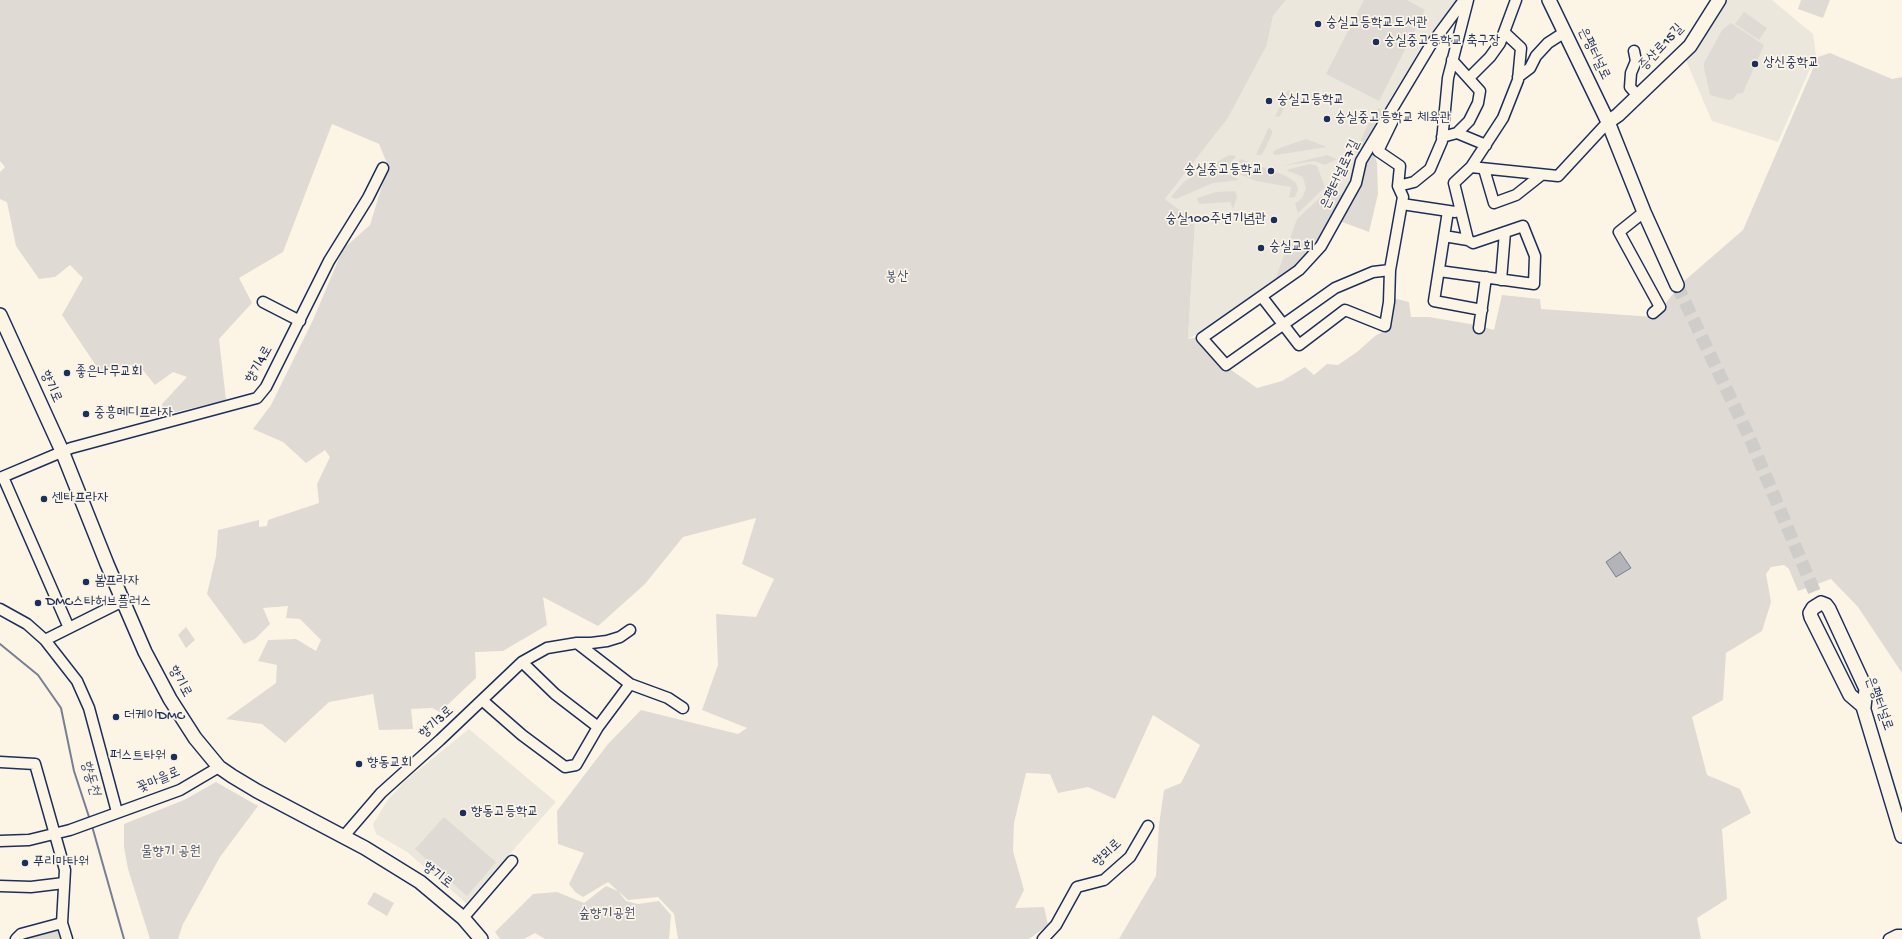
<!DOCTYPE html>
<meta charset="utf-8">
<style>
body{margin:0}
canvas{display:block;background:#fcf5e5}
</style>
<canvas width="1902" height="939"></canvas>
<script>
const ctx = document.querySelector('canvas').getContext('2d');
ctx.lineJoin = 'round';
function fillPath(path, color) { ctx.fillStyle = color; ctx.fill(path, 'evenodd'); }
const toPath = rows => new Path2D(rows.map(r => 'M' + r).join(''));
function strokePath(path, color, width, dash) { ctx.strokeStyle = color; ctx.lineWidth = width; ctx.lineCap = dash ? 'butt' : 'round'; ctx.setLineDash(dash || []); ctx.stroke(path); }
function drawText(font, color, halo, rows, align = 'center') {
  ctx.font = font + ' "Gochi Hand","Poor Story",sans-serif'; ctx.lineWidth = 3.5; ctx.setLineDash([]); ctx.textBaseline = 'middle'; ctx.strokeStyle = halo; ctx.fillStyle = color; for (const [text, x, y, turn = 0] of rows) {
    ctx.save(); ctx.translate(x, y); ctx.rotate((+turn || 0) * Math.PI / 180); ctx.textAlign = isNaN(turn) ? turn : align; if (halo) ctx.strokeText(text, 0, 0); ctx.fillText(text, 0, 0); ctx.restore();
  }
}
const built = toPath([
 [1286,0,1459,0,1425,45,1423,44,1359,152,1349,188,1265,293,1188,339,1195,221,1165,199,1228,118,1267,45,1273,16],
 [1725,0,1772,0,1813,34,1816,55,1778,142,1712,121,1685,58],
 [469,729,556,802,466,903,407,852,376,834,373,824,387,801,405,781]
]);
const green = toPath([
 [0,0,1286,0,1273,16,1267,45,1228,118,1165,199,1195,221,1188,339,1200,337,1224,365,1257,388,1282,381,1305,367,1314,375,1327,364,1338,365,1357,352,1375,336,1389,328,1393,298,1409,302,1411,317,1429,317,1476,325,1494,330,1502,295,1540,299,1541,309,1654,317,1683,282,1743,230,1818,57,1830,53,1892,79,1902,77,1902,673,1858,607,1831,579,1798,591,1789,569,1784,565,1771,567,1766,574,1771,602,1762,631,1726,653,1723,700,1692,717,1707,775,1740,789,1751,813,1722,829,1727,899,1697,918,1701,939,1119,939,1156,876,1159,825,1164,790,1181,783,1200,745,1153,715,1115,799,1088,787,1058,793,1050,774,1026,773,1014,823,1013,851,1024,890,1015,908,1044,907,1048,925,1029,939,678,939,674,914,658,897,628,900,608,882,583,897,575,892,569,884,584,853,558,844,557,811,608,744,641,710,738,734,747,728,702,710,718,665,716,614,756,617,774,579,742,564,756,518,683,537,645,584,598,626,543,597,547,625,503,651,475,652,476,678,440,712,432,708,411,709,413,729,379,730,373,694,329,702,285,743,262,724,226,719,276,683,277,665,258,661,268,640,296,639,316,651,321,640,300,619,286,618,288,606,263,608,270,624,255,639,244,644,207,594,216,556,218,530,259,520,259,527,267,526,268,520,319,503,317,484,330,457,325,450,306,463,283,442,253,429,271,405,313,320,343,249,370,225,388,166,379,144,332,124,283,252,239,278,252,303,219,339,226,400,163,415,162,404,187,377,173,372,155,385,138,364,99,370,62,315,83,278,70,265,55,277,39,279,16,246,7,202,0,199,0,172,5,167,0,161],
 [1364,0,1407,0,1425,10,1379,101,1326,74],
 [1801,0,1830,0,1823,18,1798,9],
 [1744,12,1767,28,1759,40,1735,24],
 [1731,23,1764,45,1743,93,1737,94,1733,99,1729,100,1710,95,1704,68,1704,63,1722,30],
 [1288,90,1290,91,1289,97,1280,116,1275,117],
 [1378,108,1383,111,1358,153,1355,152,1373,114,1375,115],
 [1269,127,1272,131,1272,134,1263,153,1261,155,1256,155],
 [1306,139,1327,147,1276,155,1273,154,1273,152,1277,149],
 [1372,147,1377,163,1378,194,1369,232,1342,222,1363,179,1366,161],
 [1229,155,1236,156,1228,166,1229,174,1239,180,1213,183,1176,199,1171,197,1185,181],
 [1327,155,1337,159,1325,165,1314,161,1282,166],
 [1241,159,1286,176,1296,183,1298,189,1295,197,1289,198,1291,187,1256,181,1234,172,1233,168],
 [1310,164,1317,166,1325,187,1298,213,1295,204,1302,198,1306,189,1303,177,1286,170],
 [1235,191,1237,197,1233,209,1230,202,1199,204,1197,198,1216,192],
 [1349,191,1320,243,1296,271,1273,286,1297,219,1322,196,1336,196],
 [186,627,195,640,186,648,178,635],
 [216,782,258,806,220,857,183,924,178,939,150,939,128,869,124,847,124,824,184,800],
 [444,817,496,862,467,896,415,849],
 [606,886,618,891,626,901,638,904,659,901,671,915,669,939,545,939,535,933,524,939,500,939,495,932,533,894,557,892,584,903],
 [374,892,394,903,387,916,367,904],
 [58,930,61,939,26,939]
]);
const water = toPath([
 [1620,552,1631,568,1616,577,1606,562,1620,552]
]);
const stream = toPath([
 [0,644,38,675,61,708,74,771,90,820],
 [92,826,124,939]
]);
const majorTunnel = toPath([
 [1677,285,1751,441,1822,610]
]);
const minor = toPath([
 [1634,51,1636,61,1631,73,1630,87,1638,96],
 [1518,77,1530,68,1536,56,1548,43,1565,32],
 [1469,78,1490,57,1500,43,1516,0],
 [1457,133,1486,145],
 [1442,137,1457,133,1469,121,1478,103,1480,91,1452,60],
 [1471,167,1558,176,1608,122],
 [1484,169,1494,203,1516,195,1540,176],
 [1398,186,1414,182,1430,169,1442,141,1448,78,1468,0],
 [1402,204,1455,212],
 [1448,211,1434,301,1482,310],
 [1644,212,1619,232,1660,307,1653,313],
 [1468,240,1454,183,1471,167,1503,118,1518,80,1521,48,1505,33],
 [1390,270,1373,272,1335,288,1226,365,1202,338,1299,270,1321,246,1356,183,1361,161,1430,46,1464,0],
 [1439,271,1534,284,1535,256,1523,226,1473,243,1468,240,1444,236],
 [1501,280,1505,232],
 [1262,297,1299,345,1345,310,1385,326,1389,302,1390,270,1403,197,1398,186,1400,166,1378,151,1395,116],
 [263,302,300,321],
 [1479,328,1486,277],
 [3,477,69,628],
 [0,478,71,448,257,398,266,387,329,261,368,198,383,168],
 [0,609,27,624,45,640,77,681,89,708,117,812],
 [45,640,123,601],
 [522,662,555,694,598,727],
 [630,684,668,698,683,708],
 [482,700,522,735,565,767,576,765,598,727,630,684,577,643],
 [0,762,35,764,65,870,62,923,67,939],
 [344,836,381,793,440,740,522,662,547,648,577,643,591,643,607,641,620,637,630,630],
 [0,841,29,840,70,830,180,790,219,767],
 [0,886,31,887,64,883],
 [463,918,512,861],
 [16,939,21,934,62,923],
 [1043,939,1056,925,1077,887,1104,880,1130,857,1148,826],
 [1889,939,1897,935,1902,935]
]);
const major = toPath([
 [1549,0,1608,122,1644,212,1677,285],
 [1608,122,1618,115,1690,46,1719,0],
 [0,315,62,451,107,564,145,652,170,699,195,738,219,767,232,776,257,791,365,848,420,882,463,918,481,939],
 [1821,603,1826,605,1829,609,1866,689,1864,707,1850,695,1811,617,1810,613,1813,608,1821,603],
 [1861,700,1902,836]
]);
const markers = [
 [1318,24,4,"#1b2f5e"],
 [1376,42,4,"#1b2f5e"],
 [1755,64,4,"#1b2f5e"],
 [1269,101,4,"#1b2f5e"],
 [1327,119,4,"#1b2f5e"],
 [1271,171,4,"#1b2f5e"],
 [1274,220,4,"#1b2f5e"],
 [1261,248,4,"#1b2f5e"],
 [67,373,4,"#1b2f5e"],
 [86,414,4,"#1b2f5e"],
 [44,499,4,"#1b2f5e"],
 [86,582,4,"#1b2f5e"],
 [38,603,4,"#1b2f5e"],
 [116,717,4,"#1b2f5e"],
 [174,757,4,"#1b2f5e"],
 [359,764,4,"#1b2f5e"],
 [463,813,4,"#1b2f5e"],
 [25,863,4,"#1b2f5e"]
];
const poiNames = [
 ["숭실고등학교도서관",1326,24],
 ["숭실중고등학교 축구장",1384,42],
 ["상신중학교",1763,64],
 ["숭실고등학교",1277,101],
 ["숭실중고등학교 체육관",1335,119],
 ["숭실중고등학교",1263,171,"right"],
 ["숭실100주년기념관",1266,220,"right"],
 ["숭실교회",1269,248],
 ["좋은나무교회",75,373],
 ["중흥메디프라자",94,414],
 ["센타프라자",52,499],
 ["봄프라자",94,582],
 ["DMC스타허브플러스",46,603],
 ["더케이DMC",124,717],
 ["퍼스트타워",166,757,"right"],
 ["향동교회",367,764],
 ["향동고등학교",471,813],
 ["푸리마타워",33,863]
];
const streetNames = [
 ["증산로15길",1662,48,-47],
 ["은평터널로",1593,54,64],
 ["은평터널로7길",1341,175,-65],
 ["향기4로",260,365,-60],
 ["향기로",50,387,66],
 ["향기로",179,682,61],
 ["은평터널로",1878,704,70],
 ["향기3로",437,723,-42],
 ["꽃마을로",159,781,-23],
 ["향뫼로",1108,854,-43],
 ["향기로",437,876,38]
];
const parkNames = [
 ["봉산",897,278],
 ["물향기 공원",171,853],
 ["숲향기공원",607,915]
];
const waterNames = [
 ["향동천",89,778,74]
];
fillPath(built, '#ece7dc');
fillPath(green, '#dfdbd4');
fillPath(water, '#b2b4b8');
strokePath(water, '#767f94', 1);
strokePath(stream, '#767f94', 2);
strokePath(majorTunnel, '#cfcdca', 13, [13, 6]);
strokePath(minor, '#1b2f5e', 13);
strokePath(major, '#1b2f5e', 16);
strokePath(minor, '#fcf5e5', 10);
strokePath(major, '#fcf5e5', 13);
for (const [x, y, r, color] of markers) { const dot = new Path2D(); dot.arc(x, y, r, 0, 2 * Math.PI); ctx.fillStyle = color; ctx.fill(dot); strokePath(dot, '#fcf5e5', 1.5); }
drawText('14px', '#1b2f5e', '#fcf5e5', poiNames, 'left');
drawText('14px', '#1b2f5e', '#fcf5e5', streetNames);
drawText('14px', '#425176', '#fcf5e5', parkNames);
drawText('italic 15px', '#485779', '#fcf5e5', waterNames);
</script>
